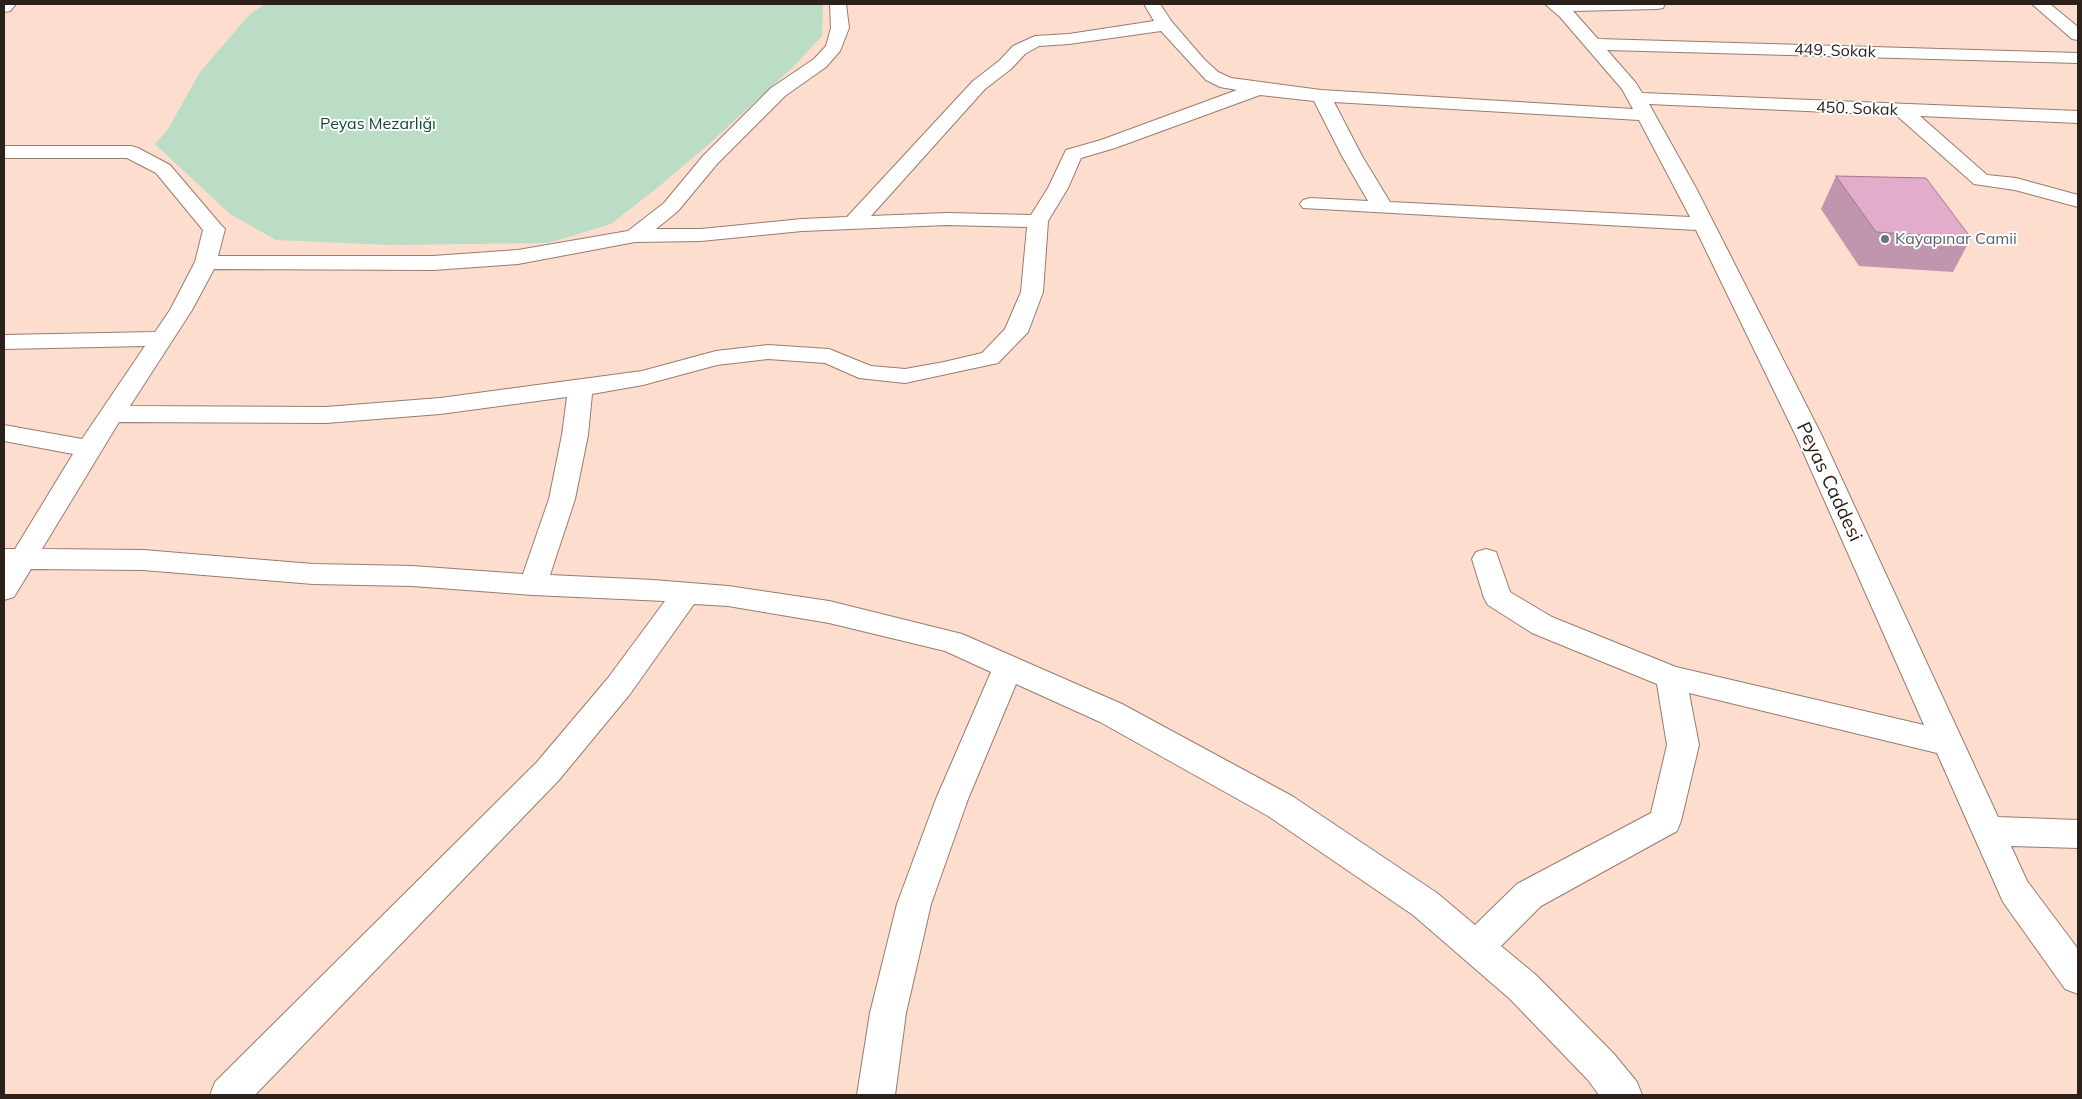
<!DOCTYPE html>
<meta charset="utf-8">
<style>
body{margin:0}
#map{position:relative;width:2082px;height:1099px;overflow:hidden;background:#fdddce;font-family:Mulish,sans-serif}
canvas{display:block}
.frame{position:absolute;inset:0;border:5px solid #2b201a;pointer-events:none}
</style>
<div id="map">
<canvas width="2082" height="1099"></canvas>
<div class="frame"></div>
</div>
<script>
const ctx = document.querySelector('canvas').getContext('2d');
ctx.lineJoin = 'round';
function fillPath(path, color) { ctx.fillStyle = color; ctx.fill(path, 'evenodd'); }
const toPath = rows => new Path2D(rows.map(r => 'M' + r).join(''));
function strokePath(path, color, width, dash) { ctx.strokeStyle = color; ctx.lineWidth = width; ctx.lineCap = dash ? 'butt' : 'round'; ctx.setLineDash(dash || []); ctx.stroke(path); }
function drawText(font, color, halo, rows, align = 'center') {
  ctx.font = font + ' Mulish,sans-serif'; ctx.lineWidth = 4; ctx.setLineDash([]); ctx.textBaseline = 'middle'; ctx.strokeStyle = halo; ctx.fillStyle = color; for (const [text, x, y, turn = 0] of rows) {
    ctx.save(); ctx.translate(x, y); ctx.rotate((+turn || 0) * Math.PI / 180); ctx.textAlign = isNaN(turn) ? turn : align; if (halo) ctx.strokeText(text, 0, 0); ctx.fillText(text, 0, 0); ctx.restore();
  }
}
const green = toPath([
 [265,4,823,4,822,36,794,66,709,144,656,189,611,224,548,243,390,245,276,240,230,214,155,144,168,129,200,72,250,14]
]);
const minor = toPath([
 [4,4,16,4,10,11,4,12,4,4],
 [830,4,846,4,849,28,840,51,826,67,785,96,717,164,678,211,656,229,701,229,802,219,847,217,973,81,999,61,1013,46,1035,36,1069,34,1154,21,1144,4,1160,4,1172,22,1204,59,1218,72,1231,78,1321,90,1633,109,1622,89,1560,17,1545,4,1665,4,1663,8,1657,9,1573,11,1598,39,2078,53,2078,63,1607,50,1636,83,1642,93,2078,111,2078,123,1920,116,1987,175,2016,178,2078,195,2078,207,2015,190,1974,184,1896,115,1649,104,1696,188,1822,436,1998,817,2078,820,2078,848,2011,846,2027,881,2078,949,2078,994,2065,989,2003,902,1937,753,1689,693,1699,745,1681,821,1677,831,1541,906,1501,946,1536,975,1614,1054,1637,1082,1642,1095,1599,1095,1588,1080,1510,999,1413,915,1268,816,1100,722,1016,684,968,799,931,904,906,1013,895,1095,857,1095,870,1013,897,904,936,799,991,672,945,651,829,623,728,606,694,604,630,694,559,780,255,1095,210,1095,215,1082,537,762,608,678,665,601,533,595,412,586,313,584,143,570,31,569,14,597,4,600,4,549,15,549,73,454,4,441,4,425,82,439,145,346,4,349,4,335,155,332,170,310,195,262,203,230,156,173,127,158,4,158,4,146,131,146,138,148,170,165,221,225,225,229,218,256,433,256,518,250,628,231,664,203,703,156,771,88,814,59,826,46,831,28,830,4],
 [1161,31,1206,80,1220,87,1237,90,1101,140,1066,150,1048,188,1031,215,947,213,871,216,985,89,1011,69,1025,54,1039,46,1069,44,1161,31],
 [1260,95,1314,101,1342,156,1368,201,1310,198,1303,200,1300,204,1303,208,1696,230,1796,436,1924,725,1676,667,1552,617,1510,592,1496,552,1486,549,1476,552,1472,559,1484,598,1488,605,1532,633,1657,684,1667,745,1651,813,1517,884,1475,925,1437,893,1292,796,1122,704,962,634,829,601,728,586,653,580,550,575,575,499,588,435,592,394,643,385,717,365,768,359,825,363,859,378,905,383,998,363,1028,332,1043,292,1048,221,1068,188,1081,158,1115,148,1260,95],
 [1334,102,1639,120,1690,217,1390,202,1362,156,1334,102],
 [947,225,1027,227,1021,292,1005,329,982,353,944,362,905,369,871,366,829,349,768,345,716,351,642,371,440,398,326,407,130,406,192,310,214,269,433,270,518,264,635,242,701,241,802,231,947,225],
 [567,397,562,435,549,499,523,574,412,566,313,564,143,550,42,549,119,422,326,423,440,414,567,397],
 [2032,4,2050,4,2078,27,2078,40,2072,39,2032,4]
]);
const wall = toPath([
 [1836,176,1971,238,1953,272,1859,266,1821,209]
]);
const building = toPath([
 [1836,176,1926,178,1971,238,1876,232,1836,176]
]);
const markers = [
 [1885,239,5,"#6b7280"]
];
const farStreetnames = [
 ["449. Sokak",1835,51,2],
 ["450. Sokak",1857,109,2]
];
const farParknames = [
 ["Peyas Mezarlığı",378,124]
];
const farWorshipnames = [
 ["Kayapınar Camii",1895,239]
];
const streetNames = [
 ["Peyas Caddesi",1829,482,65]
];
fillPath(green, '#bbdcc5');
strokePath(minor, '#997c6e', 2);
fillPath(minor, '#fff');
fillPath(wall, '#c295ae');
fillPath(building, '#e1adca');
strokePath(building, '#9e798d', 1);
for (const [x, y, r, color] of markers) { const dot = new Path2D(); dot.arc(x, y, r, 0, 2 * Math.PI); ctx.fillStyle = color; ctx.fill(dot); strokePath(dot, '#fff', 2); }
drawText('16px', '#2b201a', '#fff', farStreetnames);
drawText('16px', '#0f4a2b', '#fff', farParknames);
drawText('16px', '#5b616d', '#fff', farWorshipnames, 'left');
drawText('19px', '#2b201a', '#fff', streetNames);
</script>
